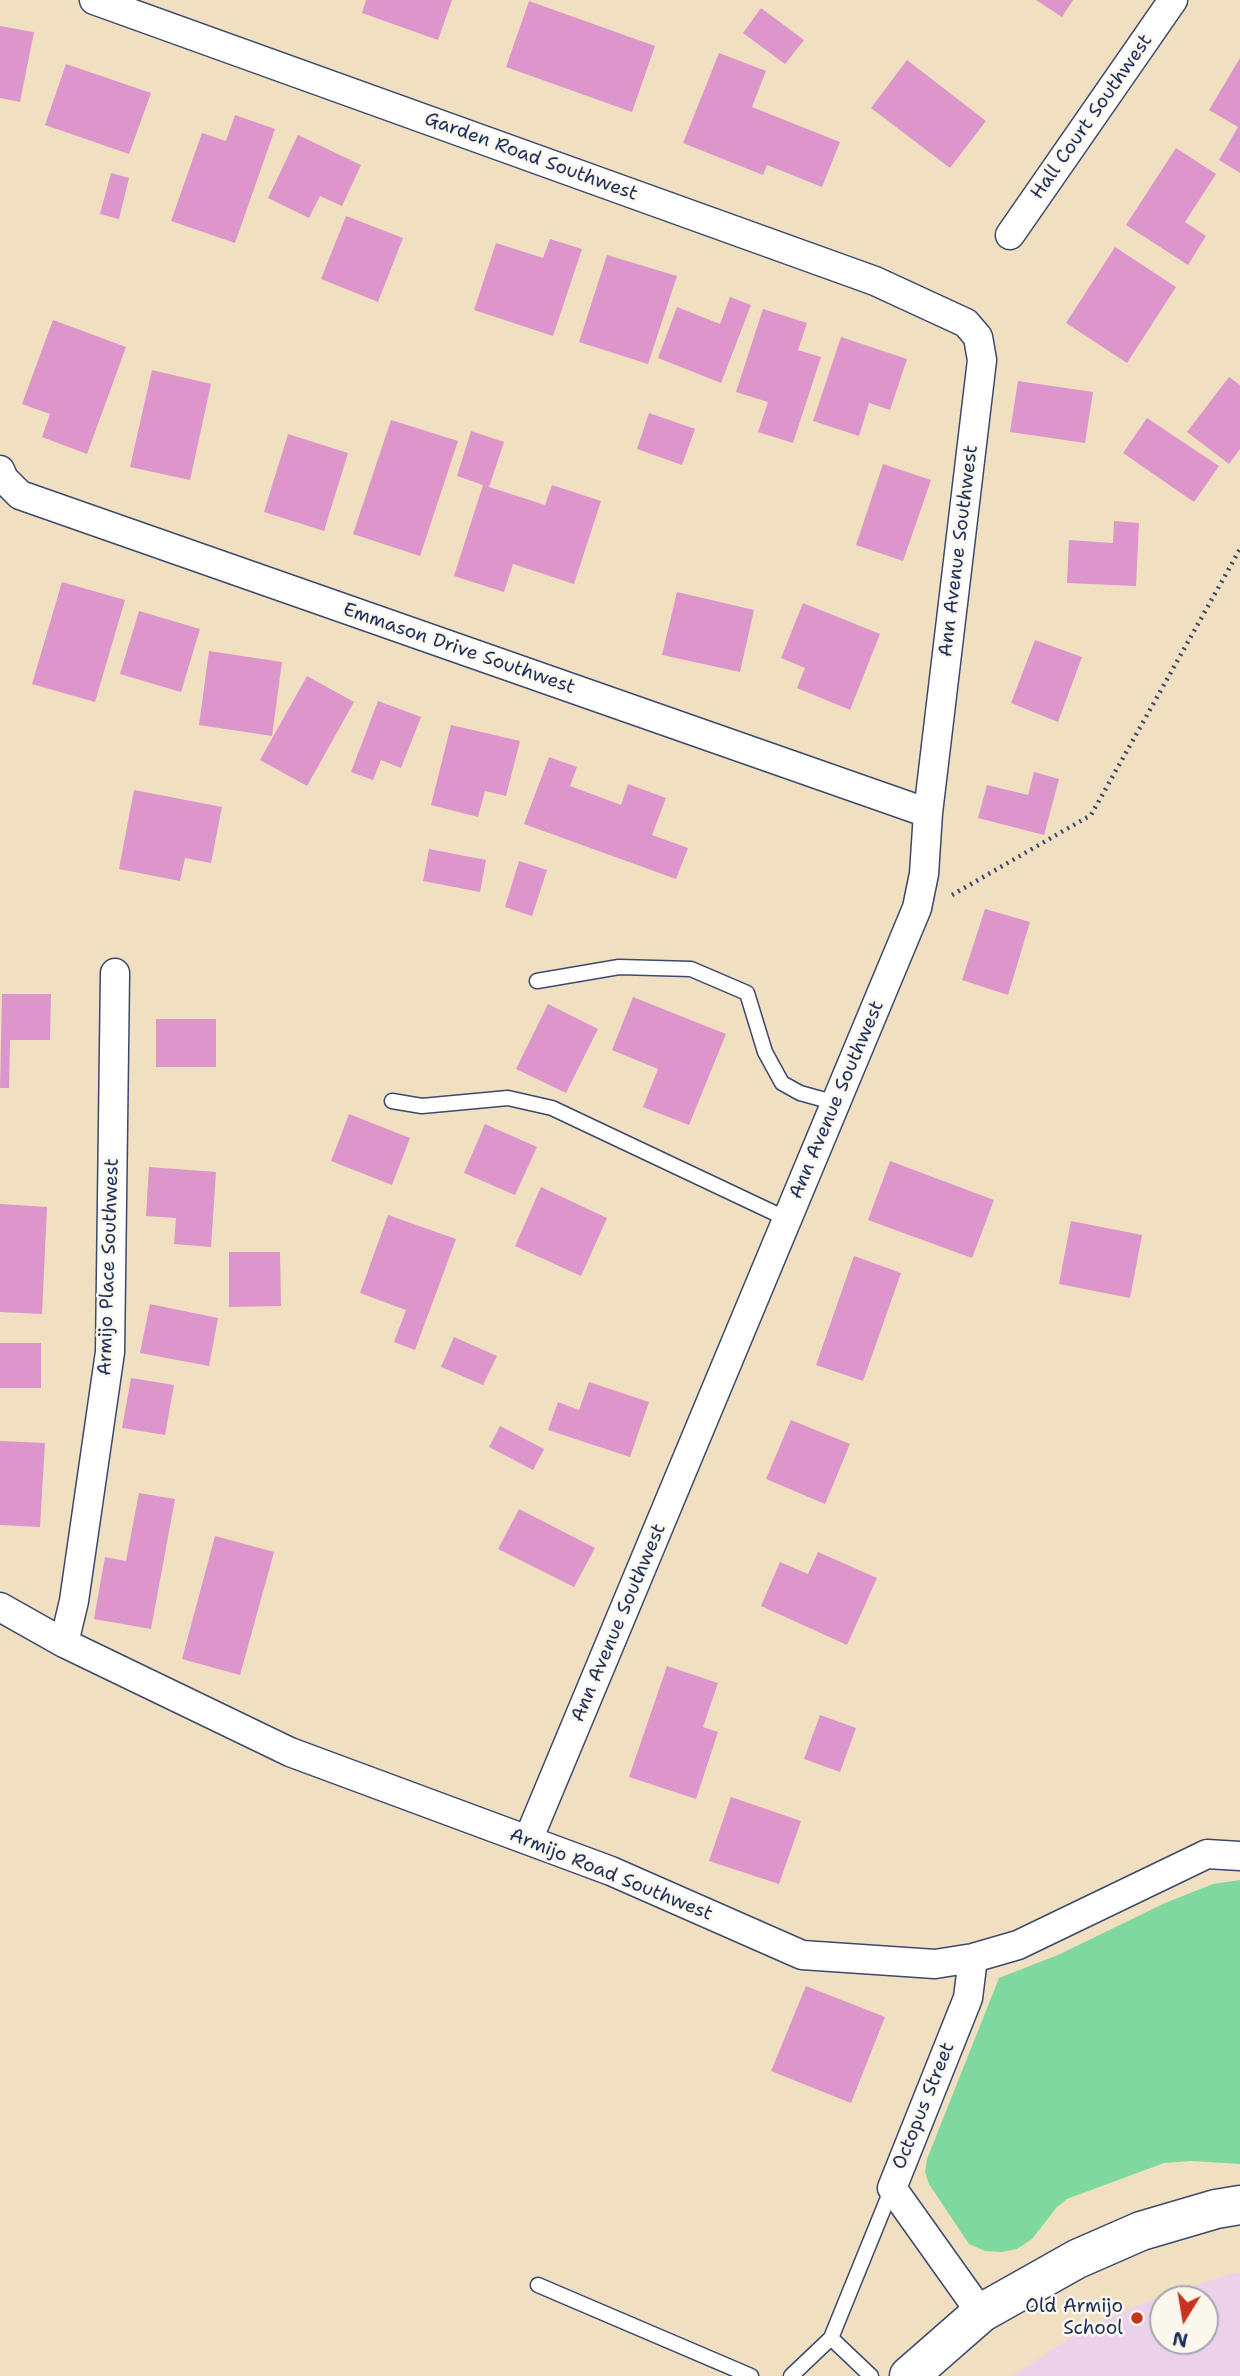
<!DOCTYPE html>
<style>
body{margin:0}
#map{position:relative;width:1240px;height:2376px;overflow:hidden;background:#f1dfc1;font-family:"Shantell Sans",sans-serif}
canvas{display:block}
.north{position:absolute;left:1149px;top:2285px;width:70px;height:70px;box-sizing:border-box;background:#fbf7ec;border:2px solid #a1a7b3;border-radius:50%;rotate:191deg;font-size:19px;font-weight:700;line-height:28px;text-align:center;color:#1b2f5e}
.north::after{content:'';display:block;margin:auto;width:24px;height:32px;background:#c8321e;clip-path:polygon(50% 0,100% 100%,50% 72%,0 100%)}
</style>
<div id="map">
<canvas width="1240" height="2376"></canvas>
<div class="north">N</div>
</div>
<script>
const ctx = document.querySelector('canvas').getContext('2d');
ctx.lineJoin = 'round';
function fillPath(path, color) { ctx.fillStyle = color; ctx.fill(path, 'evenodd'); }
const toPath = rows => new Path2D(rows.map(r => 'M' + r).join(''));
function strokePath(path, color, width, dash) { ctx.strokeStyle = color; ctx.lineWidth = width; ctx.lineCap = dash ? 'butt' : 'round'; ctx.setLineDash(dash || []); ctx.stroke(path); }
function drawText(font, color, halo, rows, align = 'center') {
  ctx.font = font + ' "Shantell Sans",sans-serif'; ctx.lineWidth = 5; ctx.setLineDash([]); ctx.textBaseline = 'middle'; ctx.strokeStyle = halo; ctx.fillStyle = color; for (const [text, x, y, turn = 0] of rows) {
    ctx.save(); ctx.translate(x, y); ctx.rotate((+turn || 0) * Math.PI / 180); ctx.textAlign = isNaN(turn) ? turn : align; if (halo) ctx.strokeText(text, 0, 0); ctx.fillText(text, 0, 0); ctx.restore();
  }
}
const built = toPath([
 [1240,2273,1240,2376,1012,2376,1079,2332,1143,2303,1230,2274],
 [1163,2299,1205,2299,1205,2341,1163,2341]
]);
const green = toPath([
 [1240,1880,1240,2164,1191,2161,1164,2163,1067,2199,1057,2207,1032,2239,1017,2249,1001,2252,985,2251,969,2244,929,2184,925,2172,927,2159,999,1978,1058,1955,1165,1903,1213,1884]
]);
const building = toPath([
 [366,0,452,0,438,40,362,13],
 [1036,0,1073,0,1062,17],
 [529,1,655,46,632,112,506,67],
 [761,8,804,40,785,64,743,33],
 [0,26,34,32,20,102,0,98],
 [719,53,766,71,752,107,840,142,822,187,767,165,763,175,683,143],
 [1240,58,1240,173,1219,160,1238,127,1209,110],
 [907,60,986,121,950,168,871,108],
 [66,64,151,93,129,154,45,125],
 [235,115,275,129,235,243,171,221,202,133,226,141],
 [298,135,361,165,342,206,320,196,309,218,268,198],
 [1176,148,1216,174,1185,222,1206,236,1188,265,1126,225],
 [111,173,129,178,119,219,100,214],
 [346,216,403,238,378,302,321,279],
 [550,239,582,249,553,336,474,310,496,243,543,258],
 [1115,247,1176,287,1127,363,1066,323],
 [607,255,677,276,648,364,579,342],
 [730,297,751,305,721,383,658,358,677,307,720,324],
 [763,309,807,323,798,350,821,357,793,443,758,432,768,402,736,392],
 [53,320,126,347,87,454,42,437,50,414,22,404],
 [841,337,907,359,890,410,869,403,859,436,813,421],
 [152,370,211,384,190,480,130,467],
 [1229,377,1240,385,1240,449,1229,464,1187,432],
 [1018,381,1093,392,1085,443,1010,432],
 [649,413,695,429,682,465,637,449],
 [1147,418,1219,466,1194,502,1123,453],
 [391,420,458,441,420,556,353,534],
 [471,431,504,442,489,487,545,505,552,485,601,501,574,584,513,564,504,592,454,576,483,485,457,476],
 [288,434,348,453,324,531,264,512],
 [883,464,931,480,903,561,856,545],
 [1114,521,1139,523,1136,586,1067,583,1069,540,1113,543],
 [62,582,125,600,95,702,32,684],
 [677,592,754,610,740,672,662,655],
 [803,603,880,634,850,710,797,688,805,668,781,658],
 [139,611,200,629,181,692,120,674],
 [1035,640,1082,657,1058,722,1011,703],
 [209,651,282,662,272,736,199,725],
 [307,676,354,702,307,786,260,760],
 [378,701,421,717,401,768,381,760,373,780,351,772],
 [451,725,520,741,506,796,485,791,478,817,431,805],
 [549,757,577,767,570,786,621,805,628,784,666,798,652,835,688,848,676,879,524,824],
 [1034,772,1059,779,1044,835,978,818,987,785,1028,795],
 [134,790,222,807,211,863,185,858,180,881,119,869],
 [429,849,486,860,480,892,423,881],
 [519,861,547,870,532,916,505,907],
 [985,909,1030,922,1008,995,962,980],
 [2,994,51,994,50,1040,10,1040,9,1088,0,1088],
 [633,997,726,1034,689,1125,643,1107,658,1069,612,1050],
 [548,1004,598,1029,566,1093,516,1069],
 [156,1019,216,1019,216,1067,156,1067],
 [349,1114,410,1138,392,1185,331,1161],
 [485,1124,537,1147,515,1195,464,1173],
 [890,1161,994,1200,972,1258,868,1220],
 [149,1167,216,1172,211,1247,174,1244,176,1218,146,1216],
 [541,1187,607,1218,581,1276,515,1246],
 [0,1204,47,1207,42,1314,0,1312],
 [388,1215,456,1239,415,1350,394,1342,406,1310,360,1293],
 [1071,1221,1142,1235,1130,1298,1059,1284],
 [229,1252,280,1252,281,1306,229,1307],
 [854,1256,901,1273,863,1381,816,1365],
 [150,1304,218,1318,209,1366,140,1353],
 [454,1337,497,1356,483,1385,441,1367],
 [0,1343,41,1343,41,1388,0,1388],
 [131,1378,174,1385,165,1435,122,1428],
 [589,1382,649,1402,630,1457,548,1430,558,1402,579,1410],
 [791,1420,850,1444,825,1504,766,1479],
 [500,1426,544,1449,533,1470,489,1447],
 [0,1441,45,1443,40,1527,0,1525],
 [139,1493,175,1499,151,1629,94,1619,105,1557,126,1561],
 [519,1509,595,1548,574,1587,498,1549],
 [215,1536,274,1552,240,1675,182,1659],
 [818,1552,877,1578,847,1645,761,1606,780,1562,808,1574],
 [667,1666,718,1683,703,1727,718,1732,696,1799,629,1777],
 [820,1715,856,1728,840,1772,804,1759],
 [731,1797,801,1821,779,1884,709,1861],
 [806,1986,885,2017,851,2103,771,2071]
]);
const path = toPath([
 [952,895,1091,815,1240,549]
]);
const service = toPath([
 [537,981,619,967,691,969,747,993,765,1052,782,1083,800,1093,836,1103],
 [392,1101,422,1106,508,1098,552,1108,787,1219],
 [538,2285,751,2376],
 [831,2338,871,2376],
 [791,2376,831,2338,892,2188]
]);
const minor = toPath([
 [94,0,875,281,966,323,978,337,982,360,928,813,924,874,917,908,528,1840],
 [1010,235,1173,0],
 [0,470,4,479,20,495,928,813],
 [0,1607,64,1643,290,1752,611,1871,802,1955,935,1964,973,1958,1018,1945,1207,1854,1240,1856],
 [64,1643,74,1601,110,1352,115,973],
 [973,1958,968,1998,892,2188,981,2313]
]);
const secondary = toPath([
 [909,2376,981,2313,1077,2259,1141,2231,1216,2209,1240,2205]
]);
const markers = [
 [1137,2318,7,"#c8321e"]
];
const streetNames = [
 ["Hall Court Southwest",1092,117,-55],
 ["Garden Road Southwest",531,157,20],
 ["Ann Avenue Southwest",959,551,-83],
 ["Emmason Drive Southwest",459,649,19],
 ["Ann Avenue Southwest",837,1100,-67],
 ["Armijo Place Southwest",109,1267,-88],
 ["Ann Avenue Southwest",619,1623,-67],
 ["Armijo Road Southwest",611,1875,22],
 ["Octopus Street",924,2106,-68]
];
const poiNames = [
 ["Old Armijo",1123,2307],
 ["School",1123,2329]
];
fillPath(built, '#ecd1ea');
fillPath(green, '#7fd99e');
fillPath(building, '#dc96cb');
strokePath(service, '#3b496d', 17);
strokePath(minor, '#3b496d', 31);
strokePath(secondary, '#3b496d', 41);
strokePath(path, '#3b496d', 4.5, [2, 5]);
strokePath(service, '#fff', 14);
strokePath(minor, '#fff', 28);
strokePath(secondary, '#fff', 38);
for (const [x, y, r, color] of markers) { const dot = new Path2D(); dot.arc(x, y, r, 0, 2 * Math.PI); ctx.fillStyle = color; ctx.fill(dot); strokePath(dot, '#fbf7ec', 2.5); }
drawText('19px', '#1b2f5e', '#fbf7ec', streetNames);
drawText('19px', '#1b2f5e', '#fbf7ec', poiNames, 'right');
</script>
